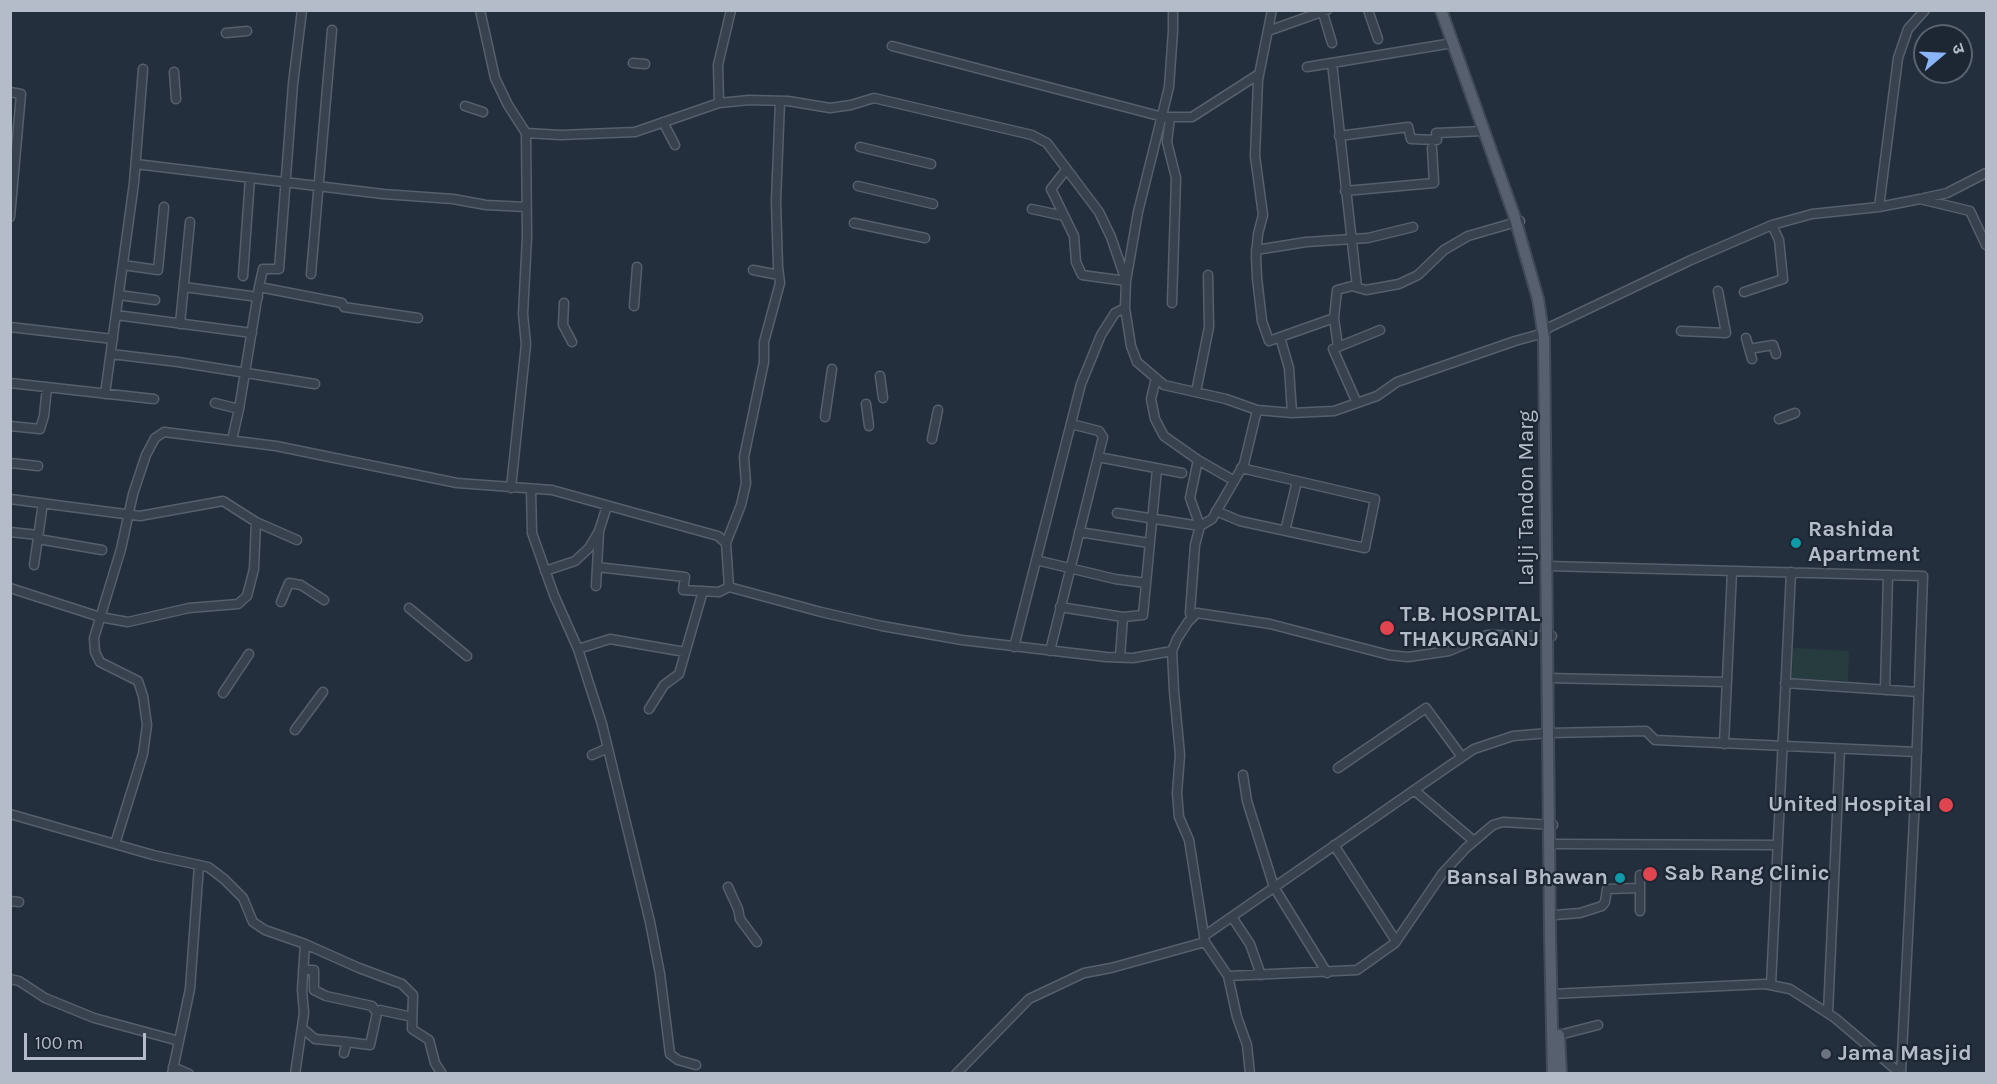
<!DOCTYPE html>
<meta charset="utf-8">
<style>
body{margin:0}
#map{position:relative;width:1997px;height:1084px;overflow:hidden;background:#242f3e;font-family:Karla,"Noto Sans Devanagari",sans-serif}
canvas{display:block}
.frame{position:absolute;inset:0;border:12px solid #b4bcc9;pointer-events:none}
.north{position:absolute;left:1913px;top:24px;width:60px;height:60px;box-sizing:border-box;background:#1d2633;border:2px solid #59626f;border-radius:50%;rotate:71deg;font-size:16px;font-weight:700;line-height:24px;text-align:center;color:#b4bcc9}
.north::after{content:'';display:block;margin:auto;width:21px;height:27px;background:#8ab4f8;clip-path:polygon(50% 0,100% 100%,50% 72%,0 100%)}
.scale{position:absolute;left:24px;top:1033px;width:122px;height:27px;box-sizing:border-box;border:3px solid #b4bcc9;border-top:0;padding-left:8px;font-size:18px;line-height:21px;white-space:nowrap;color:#b4bcc9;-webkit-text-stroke:4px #1d2633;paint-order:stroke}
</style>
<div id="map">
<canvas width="1997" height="1084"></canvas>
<div class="frame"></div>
<div class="north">उ</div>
<div class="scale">100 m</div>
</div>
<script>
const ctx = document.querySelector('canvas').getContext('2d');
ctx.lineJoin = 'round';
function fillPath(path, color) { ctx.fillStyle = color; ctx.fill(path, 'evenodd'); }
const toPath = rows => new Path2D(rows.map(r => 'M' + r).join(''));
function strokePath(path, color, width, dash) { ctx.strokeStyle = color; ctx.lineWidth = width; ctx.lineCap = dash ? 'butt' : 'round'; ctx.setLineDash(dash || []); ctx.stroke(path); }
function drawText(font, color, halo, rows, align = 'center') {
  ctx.font = font + ' Karla,sans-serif'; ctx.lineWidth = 4.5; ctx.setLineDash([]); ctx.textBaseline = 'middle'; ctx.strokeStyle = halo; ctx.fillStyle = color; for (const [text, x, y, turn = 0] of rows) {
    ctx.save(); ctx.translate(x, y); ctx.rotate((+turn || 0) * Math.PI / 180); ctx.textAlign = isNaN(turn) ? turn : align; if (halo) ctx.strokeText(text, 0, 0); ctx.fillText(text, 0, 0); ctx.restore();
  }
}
const green = toPath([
 [1793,648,1849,651,1848,681,1792,678]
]);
const minor = toPath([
 [480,10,495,78,508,105,526,133,527,237,523,314,526,344,511,488],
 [1173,10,1173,31,1169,87,1138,212,1126,281,1125,308,1131,346,1137,362,1164,385,1226,399,1257,410,1292,413,1334,411,1377,396,1397,382,1515,341,1544,333,1548,328,1691,260,1772,225,1812,214,1879,207,1898,58,1908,29,1925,10],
 [1272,10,1258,80,1255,156,1263,215,1258,234,1256,255,1257,278,1262,321,1269,341,1334,318],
 [1322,10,1332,43],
 [1368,10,1378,39],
 [1268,31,1327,10],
 [226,33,247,31],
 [892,46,1163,117,1192,117,1259,74],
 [633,63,645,64],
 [1332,63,1357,287],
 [1307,67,1453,43],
 [174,72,176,99],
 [10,92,21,94,10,217],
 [719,103,718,65,731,10],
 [465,106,483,112],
 [1170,117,1167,142,1176,178,1172,303],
 [663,122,675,145],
 [526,133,561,135,635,132,719,103,749,100,788,101,830,108,851,105,874,98,1032,135,1047,143,1099,212,1111,237,1126,281,1082,275,1076,262,1074,236,1051,189,1066,170],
 [1339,136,1408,127,1411,139,1437,140,1436,133,1484,131],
 [860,147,931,164],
 [136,164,383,194,453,199,486,205,526,207],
 [858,186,933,204],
 [1345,191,1434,183,1432,148],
 [1924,198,1947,193,1986,173],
 [1879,207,1920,199,1970,211,1986,245],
 [1032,209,1064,216],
 [854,223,925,238],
 [1256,250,1306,242,1368,238,1413,227],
 [123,265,158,270,164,207],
 [753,270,779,275],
 [311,274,332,30],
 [243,276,250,178],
 [184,287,258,297],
 [259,287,263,269,279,269,293,84,302,10],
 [1744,292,1783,279,1779,240,1772,225],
 [119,295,155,300],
 [564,303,563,325,572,342],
 [634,306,637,267],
 [116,315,252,333],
 [180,324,190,222],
 [10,327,113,339],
 [1681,331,1726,333,1718,291],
 [1280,337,1289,368,1292,413],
 [1746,338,1752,359],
 [1338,347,1334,318,1337,290,1352,286,1366,290,1399,284,1418,275,1444,250,1468,236,1520,221],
 [1749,349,1773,345,1776,354],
 [111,354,178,362,315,384],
 [880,376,883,398],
 [1156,378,1151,399,1155,419,1164,436,1198,460,1233,480],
 [10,383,154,399],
 [1196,392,1209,327,1208,275],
 [105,394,134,183,143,69],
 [215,403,239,409],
 [1357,403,1333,349,1380,330],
 [866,404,869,426],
 [825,417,832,369],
 [1779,419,1795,413],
 [10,426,40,429,44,416,47,387],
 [932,439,938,410],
 [232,440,239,409,259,287,342,303,344,307,418,318],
 [1098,457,1182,473],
 [1198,460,1190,498,1200,526],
 [10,463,38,466],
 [531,489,532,533,554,595,578,649,602,724,650,922,660,974,670,1054,678,1060,696,1065],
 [10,499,140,516,223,501,256,522,297,540],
 [1216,511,1240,521,1365,548,1375,499,1241,468],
 [1117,513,1200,526],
 [1285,531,1297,481],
 [10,532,38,535],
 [1079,532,1149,543],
 [38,539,102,550],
 [726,543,741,505,746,483,744,457,764,362,764,342,780,283,778,267,776,201,780,101],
 [1036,560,1115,579,1146,583],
 [34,565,43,503],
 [1547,566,1923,576,1915,799,1901,1073],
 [597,567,599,532],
 [545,571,575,561,589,548,599,531,607,506],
 [596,586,597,567,685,577,683,590,719,592,729,587],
 [10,588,100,617,128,622,189,608,238,604,247,596,254,569,256,522],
 [281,602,289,583,301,585,324,600],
 [1060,607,1123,617],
 [409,608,467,656],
 [1192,618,1190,613,1195,545,1200,526,1212,519,1244,464,1257,410],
 [1552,636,1487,635,1449,651,1408,657,1389,655,1270,624,1197,613,1188,622,1177,639,1172,651,1174,691,1180,755,1177,793,1179,817,1189,840,1205,942,1228,976,1357,970,1395,943,1442,874,1466,848,1493,825,1503,822,1553,825],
 [1014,647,1081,384,1101,335,1115,313,1125,308],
 [578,649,610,639,685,652],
 [1050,651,1103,437,1099,431,1071,424],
 [1120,657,1123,617,1143,615,1157,469],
 [1548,678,1727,682],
 [1785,683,1919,692],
 [1885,690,1888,575],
 [223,693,249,654],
 [649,709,664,685,679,674,703,591],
 [295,730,323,692],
 [1724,744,1732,571],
 [592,755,608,748],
 [1338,768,1426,708,1462,757],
 [1243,775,1247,801,1274,887,1327,973],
 [1414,790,1474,841],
 [10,814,153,855,208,867,224,879,243,898,253,922,265,930,305,944,359,968,402,984,413,995,412,1029,429,1040,435,1063,442,1074],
 [115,844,143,754,147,725,143,696,138,681,100,662,95,652,94,638,121,549,133,494,146,455,155,438,164,432,276,446,457,483,552,490,718,536,726,543,729,587,821,612,882,626,962,640,1106,657,1133,658,1172,651],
 [1554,844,1778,845],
 [1334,845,1396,941],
 [728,887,738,909,740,919,757,942],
 [10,901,19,902],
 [1640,911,1640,875],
 [1555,915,1580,913,1602,906,1605,902,1607,889,1640,888],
 [1232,917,1250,944,1261,975],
 [1204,936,1446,768,1474,749,1513,736,1548,733,1646,731,1655,740,1917,752],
 [303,970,314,970,314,990,326,996,372,1006,377,1013],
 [1228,976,1237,1017,1247,1045,1250,1074],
 [10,979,19,981,45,998,94,1018,179,1041],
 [1771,985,1791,572],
 [1551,994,1765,984,1790,989,1835,1018,1901,1074],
 [1828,1013,1840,749],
 [302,1028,315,1039,347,1042],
 [1559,1035,1598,1025],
 [344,1053,347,1042,370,1045,377,1013,380,1010,412,1017],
 [173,1067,189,1074],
 [172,1074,190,989,199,865],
 [295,1074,304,1013,302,990,305,944],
 [956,1074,1029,999,1084,973,1111,968,1205,942]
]);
const major = toPath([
 [1441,10,1514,215,1538,299,1544,338,1550,934,1553,1074],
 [1559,1035,1561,1074]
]);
const markers = [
 [1796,543,6,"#0f9aa8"],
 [1387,628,8,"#e0444e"],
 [1946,805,8,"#e0444e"],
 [1650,874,8,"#e0444e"],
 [1620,878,6,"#0f9aa8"],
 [1826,1054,6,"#6b7280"]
];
const streetNames = [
 ["Lalji Tandon Marg",1527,498,-90]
];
const poiNames = [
 ["Rashida",1808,530],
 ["Apartment",1808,555],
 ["T.B. HOSPITAL",1400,615],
 ["THAKURGANJ",1400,640],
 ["United Hospital",1932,805,"right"],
 ["Sab Rang Clinic",1664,874],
 ["Bansal Bhawan",1608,878,"right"],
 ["Jama Masjid",1838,1054]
];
fillPath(green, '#263c3f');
strokePath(minor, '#565f6c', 11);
strokePath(major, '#414a57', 14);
strokePath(minor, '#38414e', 8);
strokePath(major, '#56606e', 10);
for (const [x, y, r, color] of markers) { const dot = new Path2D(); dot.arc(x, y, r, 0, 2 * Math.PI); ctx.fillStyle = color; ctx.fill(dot); strokePath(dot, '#1d2633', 2); }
drawText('22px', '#b4bcc9', '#1d2633', streetNames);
drawText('bold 22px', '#b4bcc9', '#1d2633', poiNames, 'left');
</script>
